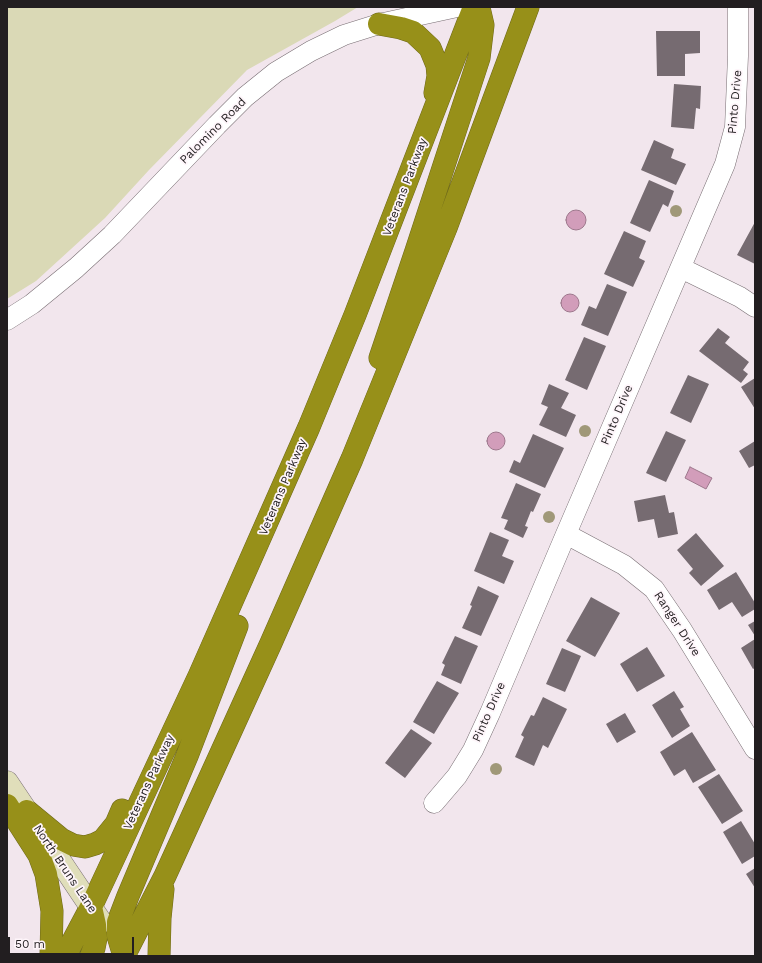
<!DOCTYPE html>
<style>
body{margin:0}
#map{position:relative;width:762px;height:963px;overflow:hidden;background:#f2e6ed;font-family:"Work Sans",sans-serif}
canvas{display:block}
.frame{position:absolute;inset:0;border:8px solid #221e20;pointer-events:none}
.scale{position:absolute;left:8px;top:937px;width:126px;height:18px;box-sizing:border-box;border:2px solid #221e20;border-top:0;padding-left:5px;font-size:12px;line-height:14px;white-space:nowrap;color:#221e20;-webkit-text-stroke:3px #fef5fa;paint-order:stroke}
</style>
<div id="map">
<canvas width="762" height="963"></canvas>
<div class="frame"></div>
<div class="scale">50 m</div>
</div>
<script>
const ctx = document.querySelector('canvas').getContext('2d');
ctx.lineJoin = 'round';
function fillPath(path, color) { ctx.fillStyle = color; ctx.fill(path, 'evenodd'); }
const toPath = rows => new Path2D(rows.map(r => 'M' + r).join(''));
function strokePath(path, color, width, dash) { ctx.strokeStyle = color; ctx.lineWidth = width; ctx.lineCap = dash ? 'butt' : 'round'; ctx.setLineDash(dash || []); ctx.stroke(path); }
function drawText(font, color, halo, rows, align = 'center') {
  ctx.font = font + ' "Work Sans",sans-serif'; ctx.lineWidth = 3.5; ctx.setLineDash([]); ctx.textBaseline = 'middle'; ctx.strokeStyle = halo; ctx.fillStyle = color; for (const [text, x, y, turn = 0] of rows) {
    ctx.save(); ctx.translate(x, y); ctx.rotate((+turn || 0) * Math.PI / 180); ctx.textAlign = isNaN(turn) ? turn : align; if (halo) ctx.strokeText(text, 0, 0); ctx.fillText(text, 0, 0); ctx.restore();
  }
}
const green = toPath([
 [7,7,358,7,335,21,247,70,149,170,105,218,36,281,7,299]
]);
const water = toPath([
 '566 220a10 10 0 1 1 20 0a10 10 0 1 1-20 0Z',
 '561 303a9 9 0 1 1 18 0a9 9 0 1 1-18 0Z',
 '487 441a9 9 0 1 1 18 0a9 9 0 1 1-18 0Z',
 [690,467,712,478,706,489,685,478,690,467]
]);
const building = toPath([
 [656,31,700,31,700,53,685,54,685,76,657,76],
 [674,84,701,86,700,109,696,108,694,129,671,127],
 [654,140,674,149,671,158,686,164,676,185,641,170],
 [649,180,674,191,668,207,663,204,650,232,630,223],
 [755,222,755,264,737,255],
 [624,231,646,241,639,258,645,261,633,287,604,274],
 [607,284,627,292,608,336,581,325,589,306,596,309],
 [718,328,730,337,725,343,749,362,743,370,748,374,741,383,699,351],
 [584,337,606,346,587,390,565,380],
 [688,375,709,384,691,423,670,413],
 [755,378,755,409,741,387],
 [549,384,569,393,561,408,576,415,566,437,539,425,548,407,541,404],
 [666,431,686,440,666,482,646,473],
 [533,434,564,448,545,488,509,472,514,460,520,463],
 [755,441,755,465,749,468,739,451],
 [516,483,541,494,533,512,531,511,525,526,528,527,523,538,504,529,508,520,501,518],
 [665,495,669,513,674,512,678,534,658,538,654,519,638,522,634,501],
 [490,532,509,540,502,556,514,561,504,584,474,571],
 [696,533,724,566,701,586,689,573,693,569,677,550],
 [736,572,755,603,755,609,742,617,732,602,719,610,707,590],
 [478,586,499,596,481,636,462,628,472,606,470,605],
 [591,597,620,613,595,657,566,641],
 [755,621,755,636,748,625],
 [455,636,478,646,461,684,441,675,445,665,442,663],
 [755,639,755,668,753,669,741,648],
 [647,647,665,676,637,692,620,664],
 [562,648,581,656,565,692,546,684],
 [437,681,459,693,434,734,413,722],
 [674,691,684,707,680,709,690,726,672,738,652,705],
 [543,697,567,709,548,748,543,745,534,766,515,757,524,737,521,735,531,715,534,716],
 [625,713,636,732,617,743,606,724],
 [411,729,432,743,405,778,385,763],
 [692,732,716,770,693,783,685,769,674,776,660,752],
 [719,774,743,811,722,824,698,787],
 [741,821,755,844,755,856,742,864,723,832],
 [755,868,755,888,746,874]
]);
const street = toPath([
 [681,268,740,297,755,307],
 [7,320,32,304,76,268,112,235,217,125,245,97,276,72,311,51,344,35,379,24,457,7],
 [566,534,624,565,654,589,682,630,755,749],
 [434,803,457,776,473,750,490,713,566,534,725,164,735,127,738,56,738,7]
]);
const secondary = toPath([
 [7,782,101,922]
]);
const highway = toPath([
 [379,24,401,28,413,32,430,48,437,65,438,76,435,93],
 [380,358,416,251,479,58,483,25,480,12,477,7],
 [7,805,39,855,46,874,52,911,51,956],
 [27,811,61,839,73,845,85,847,95,844,103,840,116,824,122,810],
 [91,907,95,925,96,938,94,948,91,956],
 [65,956,91,907,199,676,309,427,355,315,474,7],
 [124,956,165,876,271,643,352,459,446,228,528,7],
 [124,956,118,936,118,922,128,896,187,756,237,626],
 [159,956,160,918,163,889]
]);
const trees = [
 [676,211],
 [585,431],
 [549,517],
 [496,769]
];
const streetNames = [
 ["Pinto Drive",735,102,-85],
 ["Palomino Road",213,131,-45],
 ["Veterans Parkway",405,187,-69],
 ["Pinto Drive",617,415,-67],
 ["Veterans Parkway",283,487,-67],
 ["Ranger Drive",677,624,57],
 ["Pinto Drive",489,712,-66],
 ["Veterans Parkway",149,782,-65],
 ["North Bruns Lane",65,869,56]
];
fillPath(green, '#dad9b6');
fillPath(water, '#d29dba');
strokePath(water, '#9d778c', 1);
fillPath(building, '#766b71');
strokePath(street, '#786e73', 21);
strokePath(secondary, '#786e73', 23);
strokePath(highway, '#6e681b', 23);
strokePath(street, '#fff', 20);
strokePath(secondary, '#e0deba', 22);
strokePath(highway, '#979019', 22);
ctx.fillStyle = '#a09878';
for (const [x, y] of trees) { ctx.beginPath(); ctx.arc(x, y, 6, 0, 2 * Math.PI); ctx.fill(); }
drawText('12px', '#221e20', '#fef5fa', streetNames);
</script>
